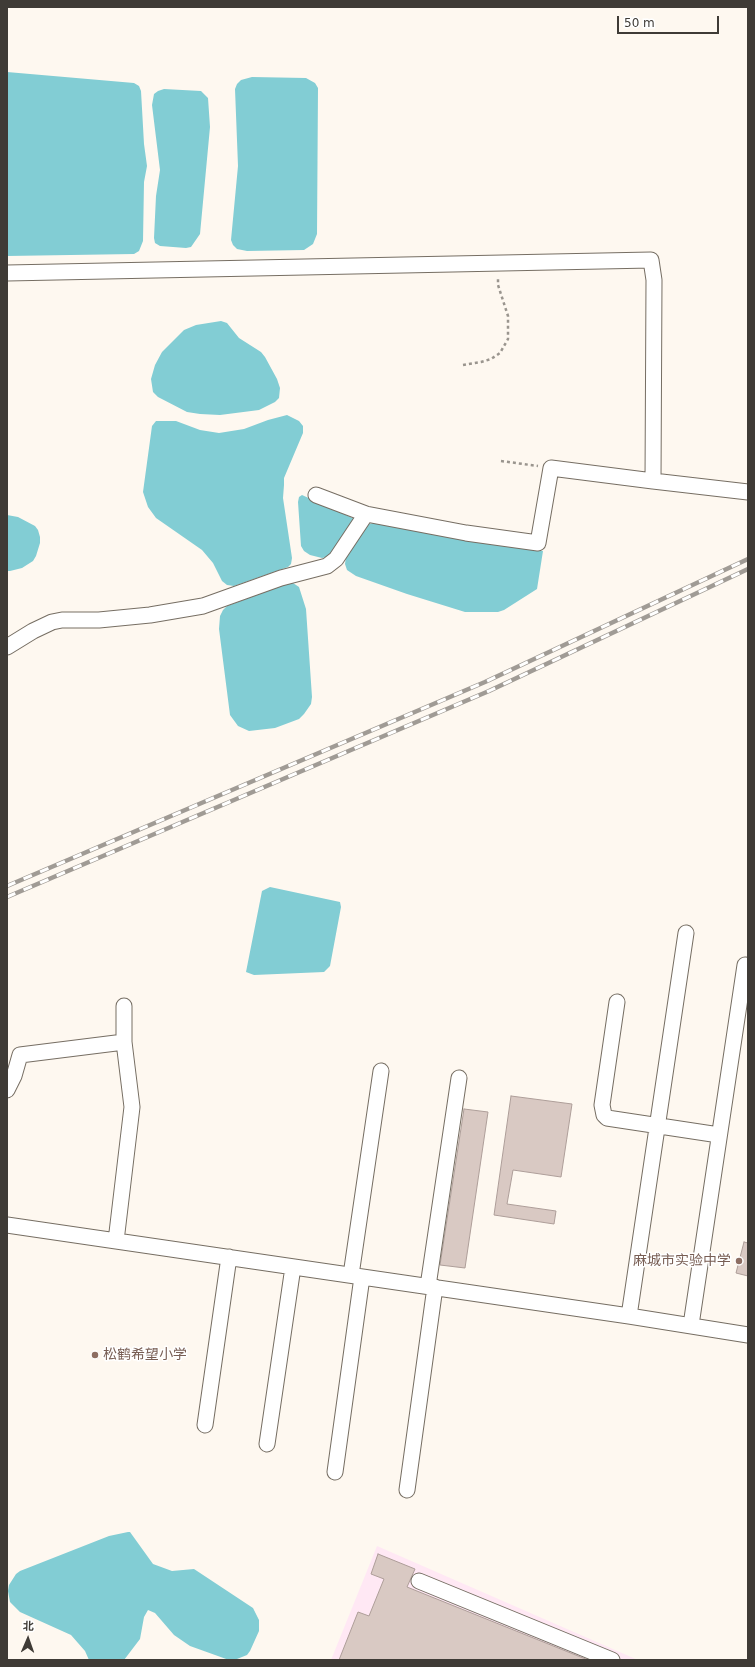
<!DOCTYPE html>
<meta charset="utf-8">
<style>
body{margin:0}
#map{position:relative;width:755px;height:1667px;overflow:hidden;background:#fef8f0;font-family:"DejaVu Sans","Noto Sans SC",sans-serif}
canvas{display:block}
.frame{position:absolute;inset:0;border:8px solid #3f3b36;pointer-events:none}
.north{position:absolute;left:8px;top:1619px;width:40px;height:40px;-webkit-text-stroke:3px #fff;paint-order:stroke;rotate:2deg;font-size:11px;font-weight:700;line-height:16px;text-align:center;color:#3f3b36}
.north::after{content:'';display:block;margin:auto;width:14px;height:18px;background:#3f3b36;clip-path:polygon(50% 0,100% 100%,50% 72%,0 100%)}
.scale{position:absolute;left:617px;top:16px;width:102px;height:18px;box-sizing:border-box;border:2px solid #3f3b36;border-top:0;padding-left:5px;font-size:12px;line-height:14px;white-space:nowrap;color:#3f3b36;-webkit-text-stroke:3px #fff;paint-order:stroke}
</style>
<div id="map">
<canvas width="755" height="1667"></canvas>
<div class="frame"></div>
<div class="north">北</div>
<div class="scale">50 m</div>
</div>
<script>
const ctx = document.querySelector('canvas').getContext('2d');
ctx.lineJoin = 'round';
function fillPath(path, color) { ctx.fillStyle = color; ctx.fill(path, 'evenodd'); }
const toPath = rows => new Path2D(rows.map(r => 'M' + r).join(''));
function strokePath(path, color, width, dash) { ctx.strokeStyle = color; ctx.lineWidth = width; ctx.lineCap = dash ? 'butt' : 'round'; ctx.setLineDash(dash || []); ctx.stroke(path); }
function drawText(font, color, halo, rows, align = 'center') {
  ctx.font = font + ' "DejaVu Sans","Noto Sans SC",sans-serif'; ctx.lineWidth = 3; ctx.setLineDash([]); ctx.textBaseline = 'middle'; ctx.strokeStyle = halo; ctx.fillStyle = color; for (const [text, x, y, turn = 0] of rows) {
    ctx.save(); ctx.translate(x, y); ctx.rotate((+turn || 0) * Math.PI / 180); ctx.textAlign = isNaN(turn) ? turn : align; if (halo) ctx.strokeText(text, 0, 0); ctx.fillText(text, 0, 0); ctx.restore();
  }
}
const industrial = toPath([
 [377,1546,638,1660,331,1660]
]);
const water = toPath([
 [7,72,134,83,139,86,141,91,144,144,147,166,144,182,143,241,139,251,134,254,7,256],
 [252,77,306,78,315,83,318,88,317,234,313,244,304,250,247,251,237,249,233,245,231,240,238,166,235,89,237,84,241,80],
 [164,89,201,91,208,98,210,127,200,234,191,247,186,248,160,246,155,243,154,238,156,196,160,170,152,105,154,94,158,91],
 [221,321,227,323,239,338,261,352,265,357,277,379,280,388,279,398,275,402,259,410,220,415,200,414,187,412,158,397,153,392,151,379,155,365,162,352,184,330,196,325],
 [287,415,299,421,303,426,303,433,284,478,284,485,283,498,292,558,291,564,288,567,234,586,227,585,222,581,213,563,202,550,156,518,148,507,143,492,152,426,156,421,176,421,200,430,219,433,244,429,268,420],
 [302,495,357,520,332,556,322,558,310,555,304,551,301,546,298,502,299,497],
 [7,515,18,517,35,526,38,530,40,537,40,543,36,556,33,561,22,568,10,571,7,571],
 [373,523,543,551,537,589,504,610,498,612,465,612,407,594,356,576,347,570,345,564,346,557,366,525],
 [293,583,299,587,306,609,312,697,311,704,304,714,299,719,275,728,249,731,238,726,230,715,219,629,220,616,223,610,227,606,287,584],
 [270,887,340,902,341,907,330,966,324,972,254,975,246,972,262,891],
 [128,1532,130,1532,153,1564,172,1571,194,1569,253,1608,259,1620,259,1631,250,1651,247,1655,237,1659,229,1660,190,1646,174,1635,155,1613,148,1610,144,1617,140,1639,124,1660,89,1660,85,1651,71,1635,20,1612,10,1602,8,1591,9,1585,16,1574,20,1571,109,1536]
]);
const building = toPath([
 [511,1096,572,1104,561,1177,513,1170,507,1204,556,1211,554,1224,494,1215,511,1096],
 [464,1109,488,1112,465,1268,440,1265,464,1109],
 [744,1242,748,1243,748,1276,736,1273,744,1242],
 [378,1554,415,1569,407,1587,588,1660,339,1660,358,1612,369,1616,384,1579,371,1574,378,1554]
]);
const path = toPath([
 [463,365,481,362,491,359,500,353,508,339,508,316,498,285,498,277],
 [501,461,538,466]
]);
const minor = toPath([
 [7,273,651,260,654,280,653,481,748,492],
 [316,495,366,514,466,533,538,543,551,468,653,481],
 [7,647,33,631,52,622,62,620,99,620,150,615,203,606,281,578,327,566,336,559,366,514],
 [617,1002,602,1105,604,1115,607,1118,719,1135],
 [7,1090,14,1076,20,1055,124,1042],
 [7,1225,629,1316,748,1335],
 [116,1241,132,1107,124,1042,124,1006],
 [351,1275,381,1071],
 [428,1286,459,1078],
 [629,1316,686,933],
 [691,1325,745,965],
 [205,1425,229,1257],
 [267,1444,293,1267],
 [335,1472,362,1277],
 [407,1490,435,1287],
 [419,1581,612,1660]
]);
const rail = toPath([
 [7,886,485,682,748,559],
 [7,897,489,691,748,569]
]);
const markers = [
 [739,1261,4,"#8d6e63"],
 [95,1355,4,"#8d6e63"]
];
const educationNames = [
 ["麻城市实验中学",731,1261],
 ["松鹤希望小学",103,1355,"left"]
];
fillPath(industrial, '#ffe8f4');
fillPath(water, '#82cdd4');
fillPath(building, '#d9c9c3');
strokePath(building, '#ae9e99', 1);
strokePath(minor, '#766e63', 17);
strokePath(path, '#9a958e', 2.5, [3, 3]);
strokePath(minor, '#fff', 15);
strokePath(rail, '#a09b95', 4.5);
strokePath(rail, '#fff', 3, [9]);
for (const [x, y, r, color] of markers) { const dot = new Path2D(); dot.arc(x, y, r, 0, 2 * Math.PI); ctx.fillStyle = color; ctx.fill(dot); strokePath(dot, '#fff', 1.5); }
drawText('14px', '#785e54', '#fff', educationNames, 'right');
</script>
